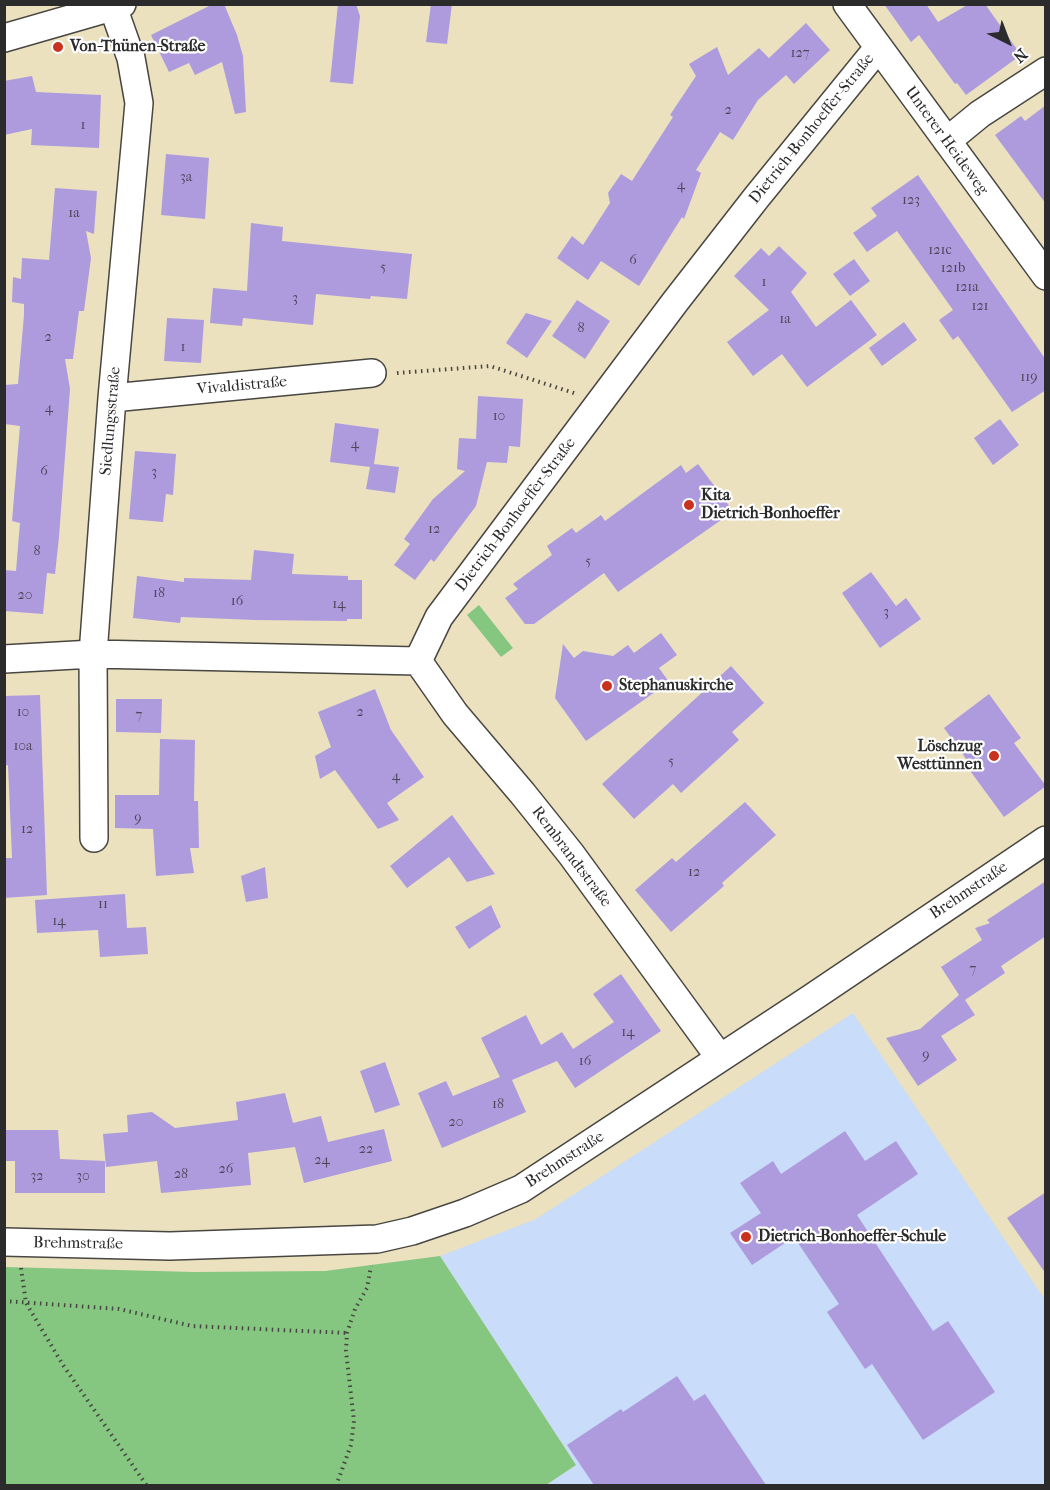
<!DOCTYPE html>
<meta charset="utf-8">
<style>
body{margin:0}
#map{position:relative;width:1050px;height:1490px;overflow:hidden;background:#ebe1bf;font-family:"IM FELL French Canon",serif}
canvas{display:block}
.frame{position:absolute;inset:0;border:6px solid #2b2b2b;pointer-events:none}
.north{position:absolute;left:978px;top:12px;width:60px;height:60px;-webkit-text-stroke:4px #fff;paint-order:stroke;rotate:138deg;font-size:16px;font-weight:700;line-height:24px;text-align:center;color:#2b2b2b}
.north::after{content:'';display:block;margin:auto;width:21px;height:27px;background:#2b2b2b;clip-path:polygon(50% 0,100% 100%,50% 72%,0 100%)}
</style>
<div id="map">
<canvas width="1050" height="1490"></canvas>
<div class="frame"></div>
<div class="north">N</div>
</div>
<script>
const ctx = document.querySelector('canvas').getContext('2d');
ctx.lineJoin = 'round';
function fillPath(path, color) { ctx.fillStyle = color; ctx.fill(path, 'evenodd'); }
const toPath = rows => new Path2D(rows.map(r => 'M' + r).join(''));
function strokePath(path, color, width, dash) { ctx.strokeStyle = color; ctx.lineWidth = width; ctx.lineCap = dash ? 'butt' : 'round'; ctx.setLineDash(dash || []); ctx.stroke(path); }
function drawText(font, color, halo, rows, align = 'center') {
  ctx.font = font + ' "IM FELL French Canon",serif'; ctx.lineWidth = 4.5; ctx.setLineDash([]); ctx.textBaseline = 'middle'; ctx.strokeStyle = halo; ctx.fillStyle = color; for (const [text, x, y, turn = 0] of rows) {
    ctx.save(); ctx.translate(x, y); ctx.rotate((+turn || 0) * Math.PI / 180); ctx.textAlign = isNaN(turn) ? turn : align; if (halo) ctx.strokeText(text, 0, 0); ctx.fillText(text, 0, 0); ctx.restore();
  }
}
const built = toPath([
 [853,1013,1045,1300,1045,1485,546,1485,576,1465,440,1256,536,1219]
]);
const green = toPath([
 [479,605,513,648,501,657,467,615],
 [440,1256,576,1465,546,1485,5,1485,5,1267,194,1272,325,1271]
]);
const building = toPath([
 [213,4,224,4,237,35,243,56,246,112,235,114,222,62,195,75,189,63,169,72,151,35],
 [338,4,356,4,360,16,353,84,330,82],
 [431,4,452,4,447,44,426,42],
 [884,4,926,4,938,22,969,4,985,4,1021,55,966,95,957,83,955,84,919,35,911,42],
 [806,23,830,50,794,84,786,75,758,100,733,140,720,132,696,170,701,173,684,219,682,217,639,286,601,261,588,280,557,258,572,236,583,245,610,203,608,193,621,174,632,181,673,117,670,115,696,76,689,64,717,47,728,75,759,48,769,58],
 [32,76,36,92,101,95,99,148,31,145,32,129,4,135,4,81],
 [1046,105,1046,204,995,135,1021,116,1025,121],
 [166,154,209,158,205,219,161,215],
 [918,175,1046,360,1046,390,1012,412,958,336,953,340,939,320,953,310,897,231,867,252,853,233,877,216,871,208],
 [55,188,97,191,94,234,86,231,91,258,84,311,79,311,73,359,65,359,70,389,59,537,55,574,47,573,43,614,4,611,4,570,16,571,20,523,12,521,20,426,4,424,4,385,18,384,24,315,24,304,12,302,13,277,21,279,22,258,49,260],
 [251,223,283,227,282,241,412,254,407,299,371,296,370,299,316,294,313,325,243,318,242,326,210,323,213,288,247,291],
 [779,246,807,273,791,292,816,327,851,300,877,335,807,387,782,354,753,376,727,342,769,310,734,276,761,248,769,256],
 [854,259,870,281,850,296,833,274],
 [577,300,610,321,585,359,552,336],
 [526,313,552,321,527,358,506,343],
 [167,318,204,320,201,363,164,361],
 [904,322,917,340,882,366,869,348],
 [478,396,523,399,520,447,509,446,507,463,487,462,476,506,434,562,431,559,415,580,394,565,410,544,404,539,433,499,465,471,457,469,459,438,476,439],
 [1000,419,1019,445,993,465,974,438],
 [335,423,379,429,374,464,399,467,395,493,366,489,370,467,330,462],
 [135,451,176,454,173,495,166,494,163,522,129,519],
 [698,464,730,507,720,513,724,518,618,592,604,573,534,624,525,624,505,598,518,589,513,584,552,555,547,546,572,528,576,533,601,515,605,521,681,465,686,473],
 [254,550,294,554,292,574,348,576,348,580,362,580,362,619,347,619,347,621,255,620,181,617,180,623,133,618,137,576,184,582,184,578,251,580],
 [871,572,896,606,906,598,921,619,880,648,842,593],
 [661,633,677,655,659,668,669,682,586,741,555,698,563,644,574,658,583,651,613,656,628,645,634,653],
 [731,666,764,703,732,732,739,740,681,793,673,784,634,819,602,784],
 [375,689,391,730,424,777,387,803,399,820,378,829,335,770,320,779,315,756,331,747,318,712],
 [989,694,1021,738,1014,743,1046,786,1004,817,971,772,974,770,944,728],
 [40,695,47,895,4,898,4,858,12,858,8,765,4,766,4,696],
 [116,699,162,699,161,733,116,732],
 [160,739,195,740,194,801,198,801,199,848,190,848,194,873,156,876,153,829,115,828,115,795,159,795],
 [745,802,776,835,722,883,724,886,671,932,635,890,672,858,676,862],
 [452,815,495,874,467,882,449,857,407,888,390,866],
 [265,867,268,898,246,902,241,876],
 [1046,881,1046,936,1001,966,1005,973,965,1000,975,1015,941,1036,957,1060,918,1086,886,1038,920,1029,959,995,941,967,982,940,975,928,990,923,987,920],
 [125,894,127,928,146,927,148,954,100,957,98,930,37,933,35,900],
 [491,905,501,927,469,949,455,927],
 [621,974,661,1031,575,1088,557,1061,512,1080,526,1112,442,1148,418,1093,446,1081,453,1096,500,1077,481,1038,526,1015,541,1045,562,1032,573,1049,614,1022,593,994],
 [385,1062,400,1105,375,1113,360,1071],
 [285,1093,293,1123,321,1116,328,1142,384,1129,392,1161,304,1183,295,1147,248,1153,251,1185,161,1193,157,1161,106,1167,103,1134,128,1132,127,1115,152,1112,175,1128,238,1120,236,1102],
 [4,1130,58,1130,60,1159,105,1161,105,1193,15,1193,15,1161,4,1161],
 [845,1131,865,1161,896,1141,918,1174,857,1215,933,1331,948,1321,995,1392,923,1440,872,1364,865,1369,827,1312,839,1304,794,1237,752,1265,730,1233,761,1213,740,1183,773,1161,781,1174],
 [1046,1192,1046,1274,1007,1218],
 [677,1376,694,1401,705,1394,766,1485,594,1485,567,1445,621,1409,623,1412]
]);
const path = toPath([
 [397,373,490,366,574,393],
 [21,1268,26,1303,63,1365,147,1486],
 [4,1301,119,1309,192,1326,347,1333],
 [336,1486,351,1445,354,1421,346,1351,347,1333,355,1309,367,1288,371,1266]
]);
const minor = toPath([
 [847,4,1046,276],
 [4,38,122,4],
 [947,141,980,114,1046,71],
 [112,398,372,373],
 [4,659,93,654,418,661,439,617,675,302,756,198,878,48],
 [418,661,455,714,523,794,571,854,720,1058],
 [94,838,93,654,112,398,139,103,131,58,113,7],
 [4,1242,170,1246,377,1239,412,1231,465,1213,521,1189,810,999,1046,840]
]);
const markers = [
 [58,47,6,"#c8321e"],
 [689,505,6,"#c8321e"],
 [607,686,6,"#c8321e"],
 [994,756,6,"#c8321e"],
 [746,1237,6,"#c8321e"]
];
const numberNames = [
 ["127",800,54],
 ["2",728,111],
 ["1",83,126],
 ["3a",186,178],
 ["4",681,186],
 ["123",911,201],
 ["1a",74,214],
 ["121c",940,251],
 ["6",633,261],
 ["5",383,268],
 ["121b",953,269],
 ["1",764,283],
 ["121a",967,288],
 ["3",295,299],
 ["121",980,307],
 ["1a",785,320],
 ["8",581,329],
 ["2",48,338],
 ["1",183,348],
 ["119",1029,378],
 ["4",49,409],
 ["10",499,417],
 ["4",355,445],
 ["6",44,472],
 ["3",154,473],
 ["12",434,530],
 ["8",37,552],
 ["5",588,562],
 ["18",159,594],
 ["20",25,596],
 ["16",237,602],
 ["14",339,605],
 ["3",886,613],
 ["10",23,713],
 ["2",360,713],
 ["7",139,716],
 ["10a",23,747],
 ["5",671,762],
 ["4",396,777],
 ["9",138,819],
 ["12",27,830],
 ["12",694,873],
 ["11",103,905],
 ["14",59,922],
 ["7",973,970],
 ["14",628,1033],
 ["9",926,1056],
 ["16",585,1062],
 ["18",498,1105],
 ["20",456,1123],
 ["22",366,1150],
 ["24",322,1161],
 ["26",226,1170],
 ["28",181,1175],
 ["32",37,1177],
 ["30",83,1177]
];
const poiNames = [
 ["Von-Thünen-Straße",70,47],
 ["Kita",701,496],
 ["Dietrich-Bonhoeffer",701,514],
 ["Stephanuskirche",619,686],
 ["Löschzug",982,747,"right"],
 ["Westtünnen",982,765,"right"],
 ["Dietrich-Bonhoeffer-Schule",758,1237]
];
const streetNames = [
 ["Dietrich-Bonhoeffer-Straße",812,129,-51],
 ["Unterer Heideweg",946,141,54],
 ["Vivaldistraße",242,386,-5],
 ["Siedlungsstraße",111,421,-85],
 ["Dietrich-Bonhoeffer-Straße",516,515,-53],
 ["Rembrandtstraße",571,857,53],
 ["Brehmstraße",969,891,-34],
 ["Brehmstraße",565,1160,-33],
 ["Brehmstraße",78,1244,1]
];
fillPath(built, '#c9dcf9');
fillPath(green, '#85c780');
fillPath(building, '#ad9bde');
strokePath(minor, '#484641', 30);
strokePath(path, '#484641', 4, [1.5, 4.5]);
strokePath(minor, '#fff', 27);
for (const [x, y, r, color] of markers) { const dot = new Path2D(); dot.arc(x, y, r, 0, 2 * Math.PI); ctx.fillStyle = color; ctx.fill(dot); strokePath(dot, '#fff', 2); }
drawText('14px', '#4c4758', null, numberNames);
drawText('bold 16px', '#2b2b2b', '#fff', poiNames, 'left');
drawText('16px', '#2b2b2b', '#fff', streetNames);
</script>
